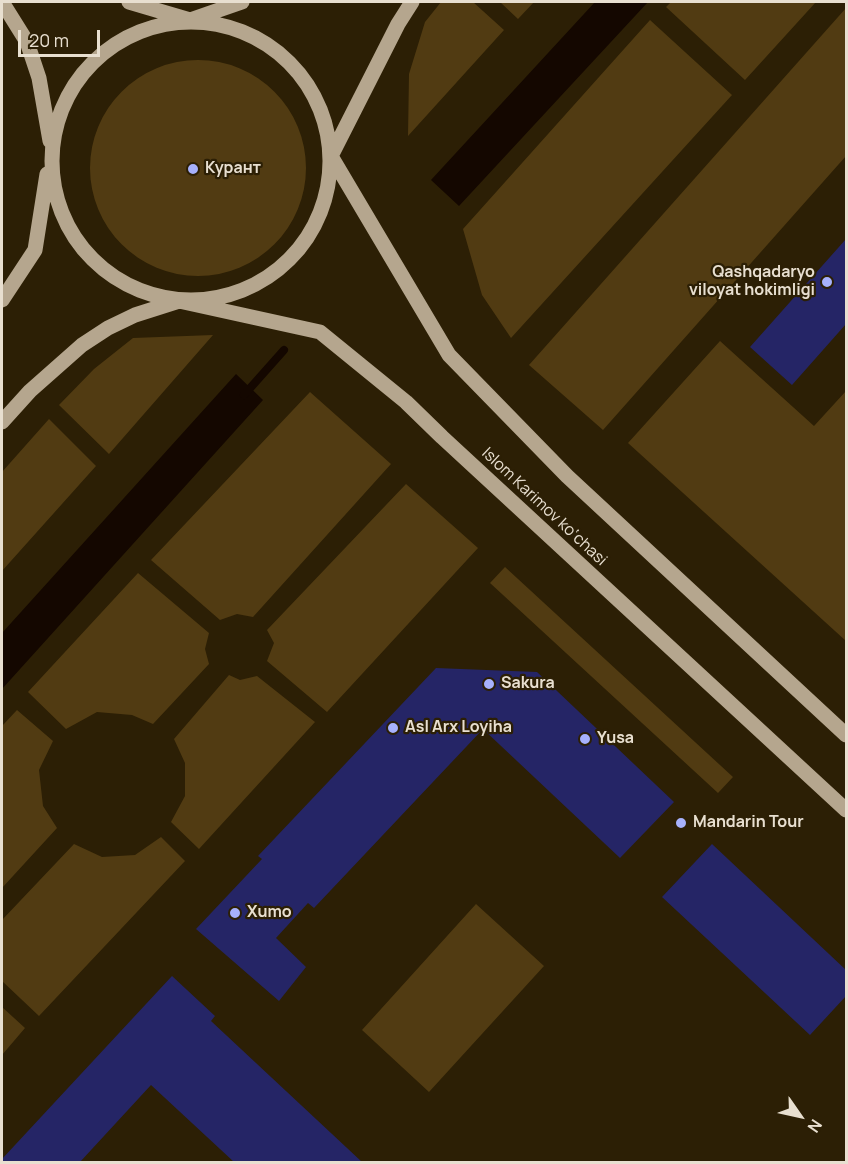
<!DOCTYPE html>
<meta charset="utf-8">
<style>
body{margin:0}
#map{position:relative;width:848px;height:1164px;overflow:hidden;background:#2c1f05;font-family:Manrope,sans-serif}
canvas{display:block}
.frame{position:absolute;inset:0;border:3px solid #e8dfd0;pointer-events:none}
.north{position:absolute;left:770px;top:1086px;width:60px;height:60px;-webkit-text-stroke:4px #2c1f05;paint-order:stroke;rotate:124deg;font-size:16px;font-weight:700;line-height:24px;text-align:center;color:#e8dfd0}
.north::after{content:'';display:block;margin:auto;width:21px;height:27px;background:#e8dfd0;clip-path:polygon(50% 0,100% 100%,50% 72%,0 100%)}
.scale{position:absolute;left:18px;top:30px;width:82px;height:27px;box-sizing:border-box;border:3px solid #e8dfd0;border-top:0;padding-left:8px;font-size:18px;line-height:21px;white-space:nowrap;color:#e8dfd0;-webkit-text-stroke:4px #2c1f05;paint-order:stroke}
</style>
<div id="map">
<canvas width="848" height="1164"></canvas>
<div class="frame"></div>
<div class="north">N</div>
<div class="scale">20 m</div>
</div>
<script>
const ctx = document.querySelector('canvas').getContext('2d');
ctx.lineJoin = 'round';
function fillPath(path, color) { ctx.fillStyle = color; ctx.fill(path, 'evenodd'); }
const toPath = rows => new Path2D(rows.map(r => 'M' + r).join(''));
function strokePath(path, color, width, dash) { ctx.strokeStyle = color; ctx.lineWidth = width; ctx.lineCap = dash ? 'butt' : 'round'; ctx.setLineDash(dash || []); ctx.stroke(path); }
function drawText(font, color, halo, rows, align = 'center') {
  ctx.font = font + ' Manrope,sans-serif'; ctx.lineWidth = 4.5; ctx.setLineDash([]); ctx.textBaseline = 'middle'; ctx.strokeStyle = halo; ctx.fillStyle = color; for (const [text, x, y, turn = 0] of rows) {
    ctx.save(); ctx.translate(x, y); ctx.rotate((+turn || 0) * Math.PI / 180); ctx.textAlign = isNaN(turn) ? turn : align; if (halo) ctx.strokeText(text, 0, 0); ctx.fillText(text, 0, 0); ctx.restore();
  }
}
const green = toPath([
 [441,2,473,2,504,30,408,136,409,74,425,22],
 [500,2,534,2,518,19],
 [671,2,816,2,745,80,666,7],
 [846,8,846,156,603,430,529,365],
 [650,20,732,95,511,338,482,295,463,229],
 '90 168a108 108 0 1 1 216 0a108 108 0 1 1-216 0Z',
 [213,335,109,454,59,405,94,369,133,338],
 [720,341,814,426,846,391,846,641,628,443],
 [310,392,391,464,253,617,237,614,220,620,151,560],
 [49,419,96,466,2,571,2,472],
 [406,484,478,548,327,712,267,661,274,643,267,630],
 [505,567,733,777,718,793,490,583],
 [138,573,209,633,205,649,209,664,153,724,132,715,97,712,66,729,28,692],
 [229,675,240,680,257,676,315,722,199,849,171,822,185,796,185,763,174,739],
 [17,710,53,741,39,770,43,806,57,828,2,888,2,726],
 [161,837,185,861,39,1016,2,981,2,920,74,844,102,857,135,855],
 [476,904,544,966,429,1092,362,1030],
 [2,1007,25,1028,2,1055]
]);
const water = toPath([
 [595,2,648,2,459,206,431,180],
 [236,374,263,400,2,689,2,633]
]);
const stream = toPath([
 [244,395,284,350]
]);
const building = toPath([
 [846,239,846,324,792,385,750,347],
 [436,668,537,672,674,802,620,858,483,729,314,908,308,903,276,938,306,967,279,1001,196,929,262,859,258,856],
 [712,844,846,970,846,996,810,1035,662,897],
 [172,976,215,1016,211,1021,362,1162,234,1162,151,1085,80,1162,2,1162,2,1159]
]);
const major = toPath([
 [2,2,27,42,39,78,50,141],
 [129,2,190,20,242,2],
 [412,2,398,24,331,156,449,355,567,476,846,735],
 '52 161a139 139 0 1 1 278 0a139 139 0 1 1-278 0Z',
 [2,300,35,250,47,174],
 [2,422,30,391,82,345,108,328,135,315,179,301,320,332,406,402,442,437,846,810]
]);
const markers = [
 [193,169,6,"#a7b1fc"],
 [827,282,6,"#a7b1fc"],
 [489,684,6,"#a7b1fc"],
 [393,728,6,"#a7b1fc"],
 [585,739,6,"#a7b1fc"],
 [681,823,6,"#a7b1fc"],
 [235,913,6,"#a7b1fc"]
];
const poiNames = [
 ["Курант",205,169],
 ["Qashqadaryo",815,273,"right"],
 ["viloyat hokimligi",815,291,"right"],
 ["Sakura",501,684],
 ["Asl Arx Loyiha",405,728],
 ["Yusa",597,739],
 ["Mandarin Tour",693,823],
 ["Xumo",247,913]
];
const streetNames = [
 ["Islom Karimov ko‘chasi",544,507,43]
];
fillPath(green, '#513b12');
fillPath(water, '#140700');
strokePath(stream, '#140700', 8);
fillPath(building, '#252566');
strokePath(major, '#b5a68e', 15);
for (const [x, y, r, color] of markers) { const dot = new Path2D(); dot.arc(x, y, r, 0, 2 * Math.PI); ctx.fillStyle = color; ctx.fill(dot); strokePath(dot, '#2c1f05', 2); }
drawText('bold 16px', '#e8dfd0', '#2c1f05', poiNames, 'left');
drawText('16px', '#e8dfd0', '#2c1f05', streetNames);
</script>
